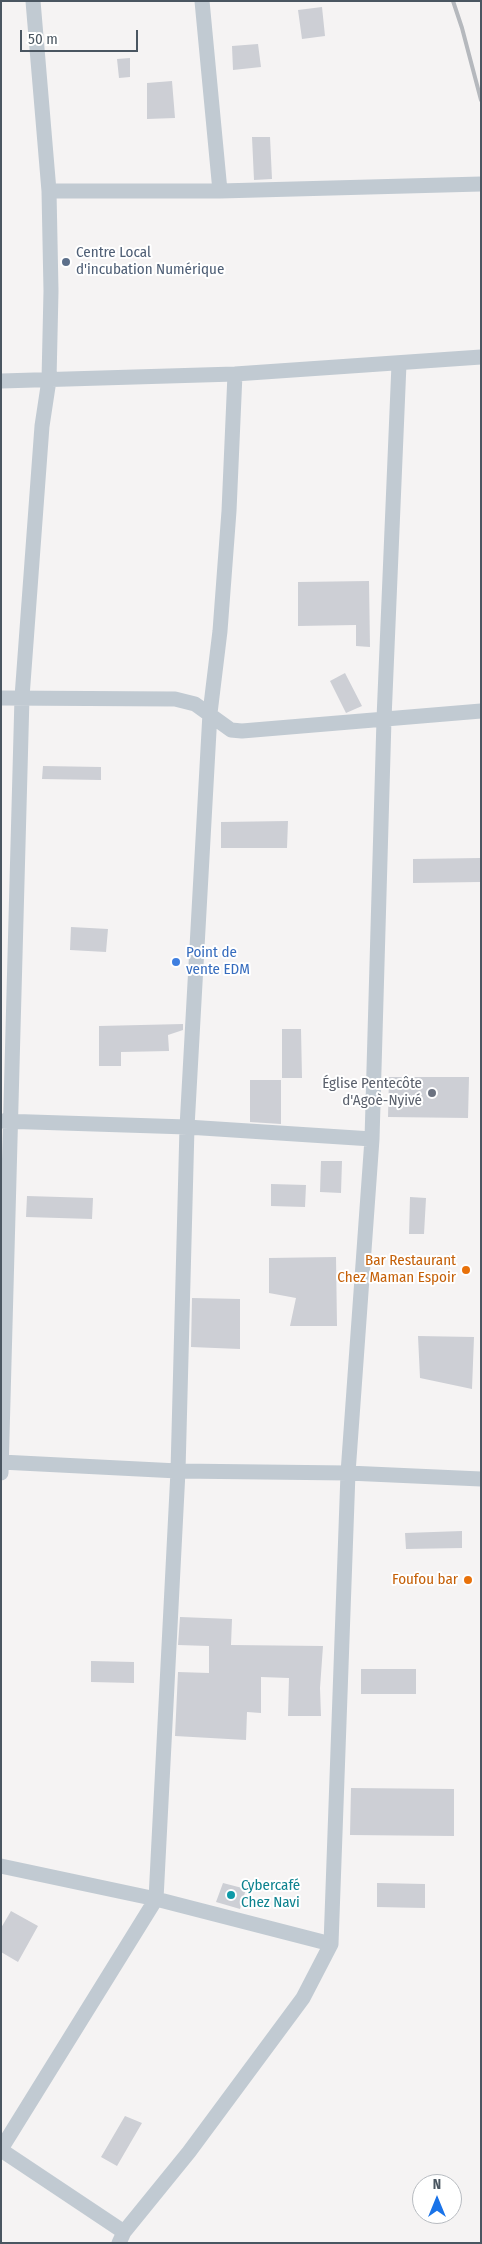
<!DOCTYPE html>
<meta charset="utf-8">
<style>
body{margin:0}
#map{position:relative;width:482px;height:2244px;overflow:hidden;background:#f5f3f3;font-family:"Fira Sans Condensed",sans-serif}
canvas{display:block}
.frame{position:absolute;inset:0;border:2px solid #4a5661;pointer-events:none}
.north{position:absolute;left:412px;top:2174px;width:50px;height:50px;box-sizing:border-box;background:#fff;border:1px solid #b7bbc0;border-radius:50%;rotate:0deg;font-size:14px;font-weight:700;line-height:20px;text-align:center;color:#4a5661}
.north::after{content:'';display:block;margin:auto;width:18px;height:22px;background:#1a73e8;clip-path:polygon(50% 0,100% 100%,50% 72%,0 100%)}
.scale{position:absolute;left:20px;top:30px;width:118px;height:22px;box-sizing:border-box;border:2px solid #4a5661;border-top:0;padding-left:6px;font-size:15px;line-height:18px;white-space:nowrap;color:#4a5661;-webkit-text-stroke:4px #fff;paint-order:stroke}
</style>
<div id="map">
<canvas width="482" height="2244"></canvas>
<div class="frame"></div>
<div class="north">N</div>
<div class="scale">50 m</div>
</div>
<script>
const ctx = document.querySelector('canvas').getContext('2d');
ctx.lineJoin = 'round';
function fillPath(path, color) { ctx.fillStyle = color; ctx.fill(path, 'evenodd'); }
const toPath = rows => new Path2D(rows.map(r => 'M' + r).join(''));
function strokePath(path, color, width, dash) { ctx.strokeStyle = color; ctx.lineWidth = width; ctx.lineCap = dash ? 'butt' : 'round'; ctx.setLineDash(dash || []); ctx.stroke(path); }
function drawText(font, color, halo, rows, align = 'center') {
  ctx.font = font + ' "Fira Sans Condensed",sans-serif'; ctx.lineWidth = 4; ctx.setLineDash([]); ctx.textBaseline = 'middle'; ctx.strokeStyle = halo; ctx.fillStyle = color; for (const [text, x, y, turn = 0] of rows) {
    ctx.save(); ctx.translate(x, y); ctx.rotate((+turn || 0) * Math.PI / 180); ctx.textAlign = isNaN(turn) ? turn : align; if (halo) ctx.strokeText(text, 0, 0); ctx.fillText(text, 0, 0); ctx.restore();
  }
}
const building = toPath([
 [322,7,325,36,302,39,298,10],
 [258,44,261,67,233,70,232,46],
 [130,58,130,77,119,78,117,59],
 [172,81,175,118,147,119,147,83],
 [252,137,270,137,272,179,254,180],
 [369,581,370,647,356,646,356,625,298,626,298,582],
 [345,673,362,706,346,713,330,681],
 [43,766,101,767,101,780,42,779],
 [288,821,287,848,221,848,221,822],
 [480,858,480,882,413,883,413,859],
 [71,927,108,929,106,952,70,950],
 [183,1024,183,1030,168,1035,169,1051,121,1052,121,1066,99,1066,99,1026],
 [282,1029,301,1029,302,1078,282,1078],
 [389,1077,469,1077,468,1118,388,1117],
 [250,1080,281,1080,281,1124,250,1122],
 [321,1161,342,1161,341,1193,320,1192],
 [271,1184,306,1185,305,1207,271,1206],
 [27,1196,93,1198,92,1219,26,1217],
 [410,1197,426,1198,424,1234,409,1234],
 [336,1257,337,1326,290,1326,296,1298,269,1293,269,1258],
 [192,1298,240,1299,240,1349,191,1347],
 [418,1336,474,1337,472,1389,420,1378],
 [462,1531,462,1548,406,1549,405,1533],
 [180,1617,232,1619,231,1645,323,1646,320,1688,321,1716,288,1716,289,1678,261,1677,261,1713,247,1712,246,1740,175,1736,178,1672,209,1673,209,1646,178,1645],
 [91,1661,134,1662,134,1683,91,1682],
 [361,1669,416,1669,416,1694,361,1694],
 [351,1788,454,1789,454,1836,350,1835],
 [223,1883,246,1889,240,1909,216,1902],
 [377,1883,425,1884,425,1908,377,1907],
 [11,1911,38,1926,18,1962,1,1952,1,1928],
 [125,2116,142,2123,117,2166,101,2157]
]);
const street = toPath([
 [202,1,220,191],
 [49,191,220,191,481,184],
 [1,381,235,374,481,357],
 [1,698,175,699,195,704,231,730,242,731,481,711],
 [1,1121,187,1127,372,1139],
 [1,1462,178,1471,348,1473,481,1479],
 [1,1473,22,697,42,426,49,380,51,291,49,191,33,1],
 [1,1866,156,1899,331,1944],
 [1,2149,156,1899,178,1471,187,1127,210,713,220,631,229,511,235,374],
 [1,2150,124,2232],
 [119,2243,124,2232,189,2152,303,1998,331,1944,348,1473,372,1139,384,719,399,364]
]);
const rail = toPath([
 [453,1,462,28,481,100]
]);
const markers = [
 [66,262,5,"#5c6f8a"],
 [176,962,5,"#3f7fe0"],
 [432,1093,5,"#6b7280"],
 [466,1270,5,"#e8710a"],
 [468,1580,5,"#e8710a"],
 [231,1895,5,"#0f9aa8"]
];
const serviceNames = [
 ["Centre Local",76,253],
 ["d'incubation Numérique",76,270]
];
const shopNames = [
 ["Point de",186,953],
 ["vente EDM",186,970]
];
const worshipNames = [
 ["Église Pentecôte",422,1084],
 ["d'Agoè-Nyivé",422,1101]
];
const foodNames = [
 ["Bar Restaurant",456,1261],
 ["Chez Maman Espoir",456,1278],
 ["Foufou bar",458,1580]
];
const cultureNames = [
 ["Cybercafé",241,1886],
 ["Chez Navi",241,1903]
];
fillPath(building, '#cdcfd5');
strokePath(street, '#c1cad2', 15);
strokePath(rail, '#b5b8bd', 4);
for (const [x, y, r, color] of markers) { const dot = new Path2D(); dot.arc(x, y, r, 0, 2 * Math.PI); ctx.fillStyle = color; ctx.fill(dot); strokePath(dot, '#fff', 2); }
drawText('15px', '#4e5e75', '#fff', serviceNames, 'left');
drawText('15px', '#366cbe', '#fff', shopNames, 'left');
drawText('15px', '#5b616d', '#fff', worshipNames, 'right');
drawText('15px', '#c56008', '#fff', foodNames, 'right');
drawText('15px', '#0d838f', '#fff', cultureNames, 'left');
</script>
